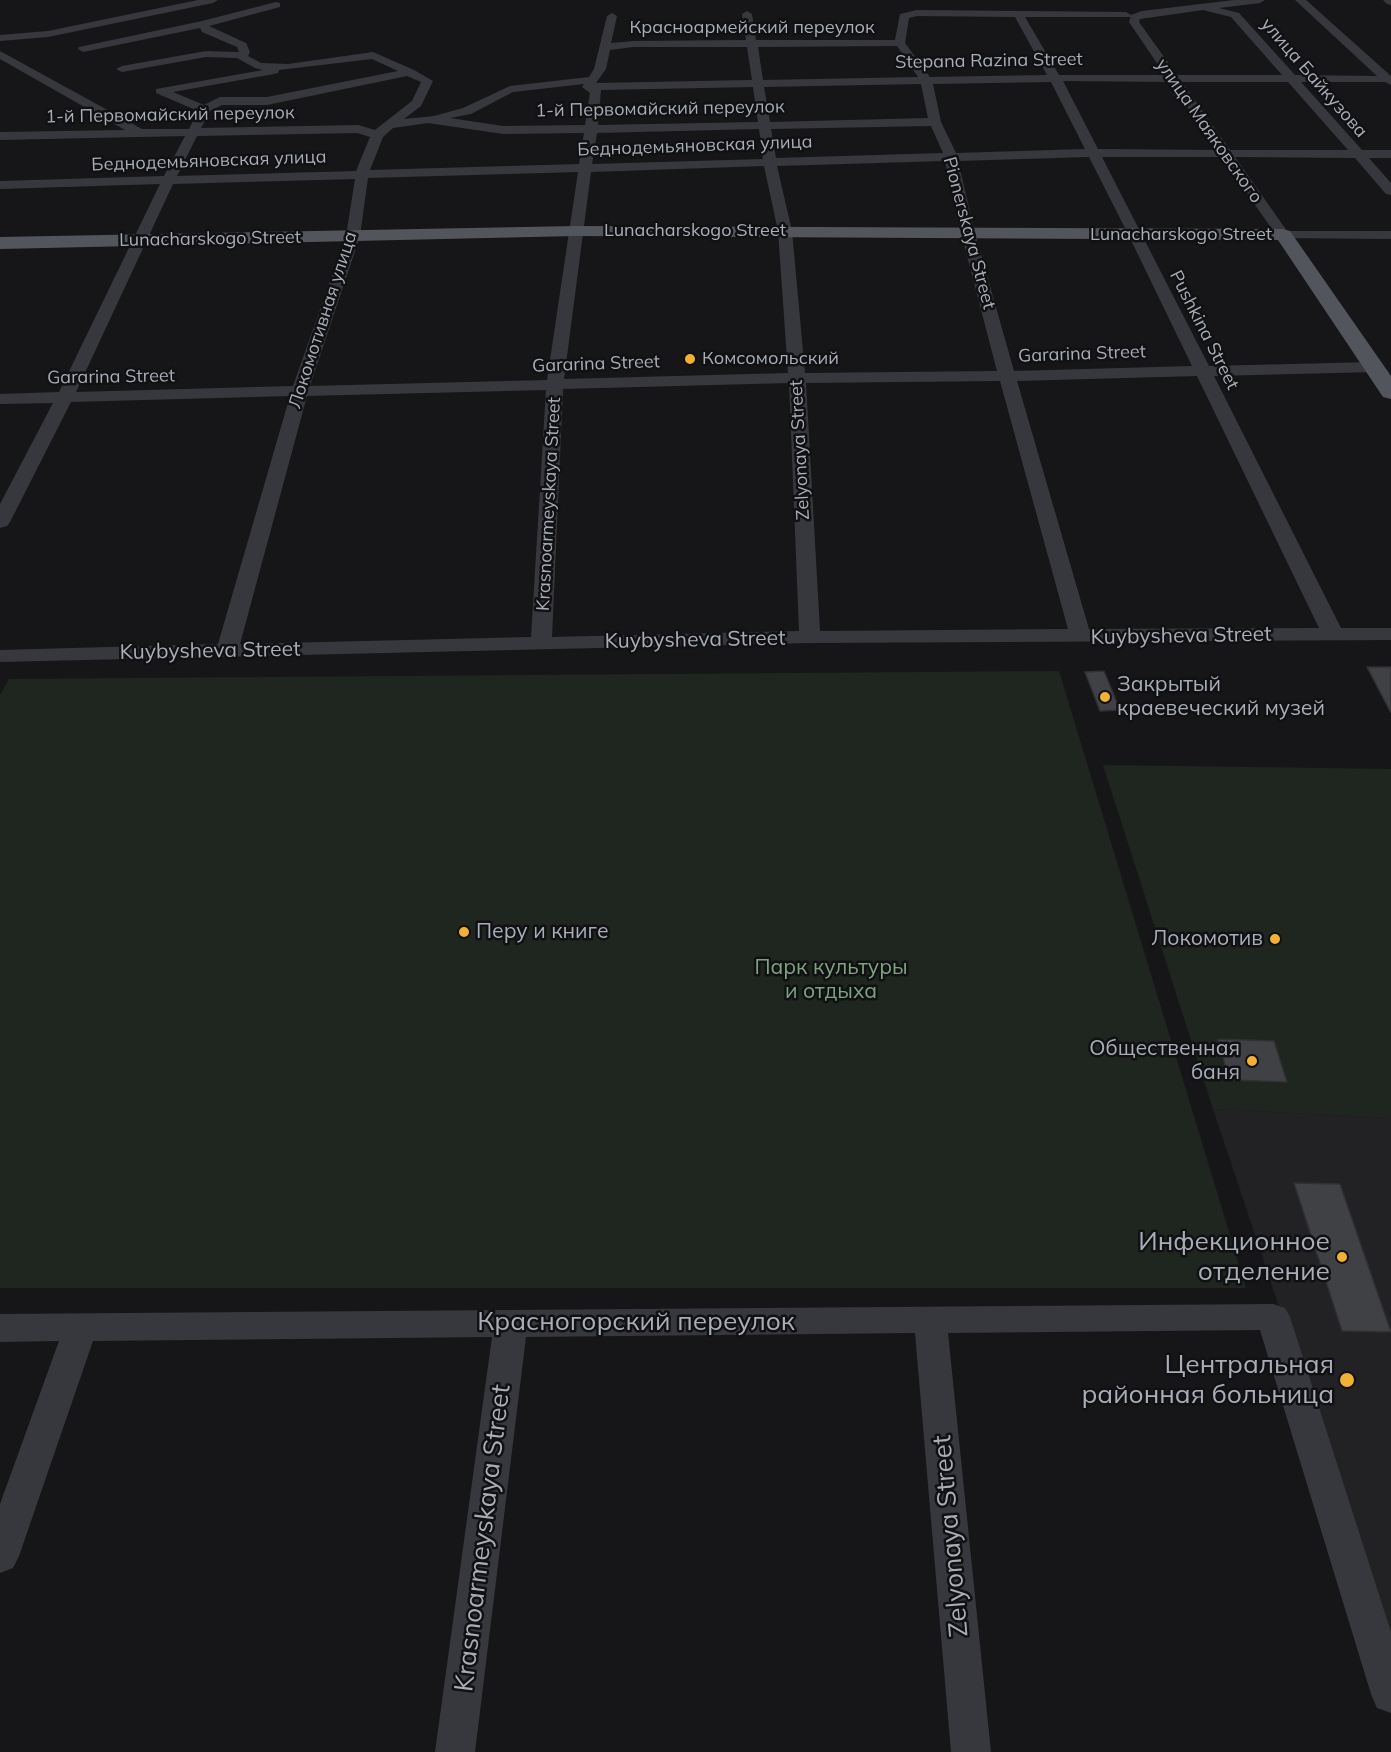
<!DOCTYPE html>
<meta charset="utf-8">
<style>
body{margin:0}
canvas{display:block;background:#161618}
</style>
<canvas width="1391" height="1752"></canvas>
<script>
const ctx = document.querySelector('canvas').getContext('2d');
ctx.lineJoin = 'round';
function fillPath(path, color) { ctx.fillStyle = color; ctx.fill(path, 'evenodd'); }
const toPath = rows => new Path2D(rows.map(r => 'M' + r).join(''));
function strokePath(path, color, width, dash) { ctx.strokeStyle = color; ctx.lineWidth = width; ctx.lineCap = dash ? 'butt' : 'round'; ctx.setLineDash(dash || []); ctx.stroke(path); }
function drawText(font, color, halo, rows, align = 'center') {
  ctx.font = font + ' Mulish,sans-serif'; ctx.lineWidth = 5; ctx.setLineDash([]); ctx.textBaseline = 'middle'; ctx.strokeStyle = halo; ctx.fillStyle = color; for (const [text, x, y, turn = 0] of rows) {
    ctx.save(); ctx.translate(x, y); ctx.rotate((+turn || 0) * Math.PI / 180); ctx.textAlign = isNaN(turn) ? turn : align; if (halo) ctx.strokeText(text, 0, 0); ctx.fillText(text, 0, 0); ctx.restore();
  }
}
const built = toPath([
 [1213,1109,1391,1118,1391,1641]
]);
const green = toPath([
 [1059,671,1246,1288,0,1288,0,695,9,679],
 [1103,765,1391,769,1391,1118,1213,1109]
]);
const building = toPath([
 [1367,667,1391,667,1391,713,1367,667],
 [1104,671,1120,710,1100,711,1085,672,1104,671],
 [1218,1039,1274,1041,1287,1082,1229,1080,1218,1039],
 [1294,1183,1340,1184,1391,1332,1342,1331,1294,1183]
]);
const minor = toPath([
 [198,0,218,0,213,3,48,37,0,41,0,35,48,31,198,0],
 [1234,0,1265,0,1260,3,1219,8,1239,13,1295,75,1377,76,1295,0,1306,0,1391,76,1391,85,1385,82,1301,82,1362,150,1391,150,1391,158,1369,158,1391,183,1391,195,1386,194,1355,158,1235,157,1287,231,1391,231,1391,239,1278,238,1222,157,1102,157,1209,366,1374,362,1382,367,1374,372,1214,376,1341,628,1391,628,1391,640,810,643,0,662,0,650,218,644,290,396,71,402,10,522,7,526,0,528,0,504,53,403,0,404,0,394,59,392,160,184,0,189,0,181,164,176,185,136,0,140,0,132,125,130,0,59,0,51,142,129,189,129,198,111,156,93,156,89,263,70,255,68,237,58,206,57,122,72,116,69,122,66,206,51,239,52,237,47,202,32,200,28,83,52,78,49,79,47,202,21,276,2,280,3,280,7,209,26,246,43,250,52,248,56,261,63,288,64,373,52,414,70,433,81,421,106,404,119,434,116,463,108,510,86,589,77,594,69,607,16,612,13,617,16,611,43,633,41,746,40,742,14,747,11,752,14,756,40,895,40,900,14,917,10,1126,12,1131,15,1130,17,1025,17,1059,75,1165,75,1129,22,1131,15,1142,11,1234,0],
 [1203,10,1231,17,1282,75,1177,75,1139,22,1140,19,1203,10],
 [917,16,1015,17,1047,75,930,77,905,43,909,18,917,16],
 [897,46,918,77,763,80,758,47,897,46],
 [633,47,747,47,752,80,596,83,606,69,610,50,633,47],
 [372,59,398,71,267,97,220,97,204,105,173,92,274,74,278,73,279,70,372,59],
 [407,76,421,82,412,101,375,130,358,125,201,128,210,111,222,105,267,105,407,76],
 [1063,81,1170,82,1217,150,1098,149,1063,81],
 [1051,82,1085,149,956,153,941,122,933,84,1051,82],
 [1182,82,1288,82,1348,150,1230,150,1182,82],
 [584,84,582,87,590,93,585,125,503,126,450,118,471,114,513,92,584,84],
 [921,84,928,118,770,122,764,87,921,84],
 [753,87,758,122,598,125,601,90,753,87],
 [428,123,503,134,584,133,579,164,370,170,383,137,393,128,428,123],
 [931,126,943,153,776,158,771,129,931,126],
 [759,129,763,159,592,164,597,133,759,129],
 [357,133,370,137,356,171,177,176,197,136,357,133],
 [1089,157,1128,234,1192,366,1014,371,975,233,958,161,1089,157],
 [945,161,961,233,997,371,805,373,792,231,777,166,945,161],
 [764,166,778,231,788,373,564,379,591,172,764,166],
 [578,172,547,380,310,386,360,236,368,178,578,172],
 [355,179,346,236,293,386,76,392,173,184,355,179],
 [1197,376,1319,628,1089,629,1017,381,1197,376],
 [1000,381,1068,629,820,631,806,383,1000,381],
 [789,383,799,631,552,637,563,389,789,383],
 [546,390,531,637,240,644,307,396,546,390],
 [1383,0,1391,0,1391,5,1387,4,1383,0],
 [1273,1304,1285,1308,1290,1317,1391,1632,1391,1713,1377,1708,1371,1694,1260,1330,948,1333,991,1752,951,1752,915,1333,526,1337,475,1752,435,1752,492,1337,93,1341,19,1556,13,1568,0,1573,0,1504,59,1341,0,1342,0,1314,1273,1304]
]);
const major = toPath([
 [576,226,1283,229,1290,231,1391,376,1391,399,1383,397,1278,240,576,236,0,249,0,237,576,226]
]);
const markers = [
 [690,359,6,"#f2b134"],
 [1105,697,6,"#f2b134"],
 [464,932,6,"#f2b134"],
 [1275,939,6,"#f2b134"],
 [1252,1061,6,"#f2b134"],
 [1342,1257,6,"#f2b134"],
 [1347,1380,8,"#f2b134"]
];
const farStreetnames = [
 ["Красноармейский переулок",752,28],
 ["Stepana Razina Street",989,61,-1],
 ["улица Байкузова",1314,78,49],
 ["1-й Первомайский переулок",660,109,-1],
 ["1-й Первомайский переулок",170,115,-1],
 ["улица Маяковского",1209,131,55],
 ["Беднодемьяновская улица",695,146,-2],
 ["Беднодемьяновская улица",209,161,-2],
 ["Lunacharskogo Street",695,231],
 ["Pionerskaya Street",969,233,75],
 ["Lunacharskogo Street",1181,235],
 ["Lunacharskogo Street",210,239,-1],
 ["Локомотивная улица",323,320,-72],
 ["Pushkina Street",1204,330,63],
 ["Gararina Street",1082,354,-2],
 ["Gararina Street",596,364,-2],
 ["Gararina Street",111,377,-1],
 ["Zelyonaya Street",800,450,-93],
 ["Krasnoarmeyskaya Street",549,504,-87]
];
const farPoinames = [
 ["Комсомольский",702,359]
];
const streetNames = [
 ["Kuybysheva Street",1181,636,-1],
 ["Kuybysheva Street",695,640,-1],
 ["Kuybysheva Street",210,651,-1]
];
const poiNames = [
 ["Закрытый",1117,685],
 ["краевеческий музей",1117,709],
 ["Перу и книге",476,932],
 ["Локомотив",1263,939,"right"],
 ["Общественная",1240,1049,"right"],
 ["баня",1240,1073,"right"]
];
const parkNames = [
 ["Парк культуры",831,968],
 ["и отдыха",831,992]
];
const nearPoinames = [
 ["Инфекционное",1330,1242],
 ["отделение",1330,1272],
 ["Центральная",1334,1365],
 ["районная больница",1334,1395]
];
const nearStreetnames = [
 ["Красногорский переулок",636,1322],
 ["Zelyonaya Street",951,1536,-95],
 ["Krasnoarmeyskaya Street",483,1538,-83]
];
fillPath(built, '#222225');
fillPath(green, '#1e261f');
fillPath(building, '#404145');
strokePath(building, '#303034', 1.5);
fillPath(minor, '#37383d');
fillPath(major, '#53555c');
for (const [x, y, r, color] of markers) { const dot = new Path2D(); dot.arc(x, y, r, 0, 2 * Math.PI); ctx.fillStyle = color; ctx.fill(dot); strokePath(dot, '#111113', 2); }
drawText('18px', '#a8adb8', '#111113', farStreetnames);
drawText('18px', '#a8adb8', '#111113', farPoinames, 'left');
drawText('21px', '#a8adb8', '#111113', streetNames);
drawText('21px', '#a8adb8', '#111113', poiNames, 'left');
drawText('21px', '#7fa381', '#111113', parkNames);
drawText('26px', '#a8adb8', '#111113', nearPoinames, 'right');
drawText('26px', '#a8adb8', '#111113', nearStreetnames);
</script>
